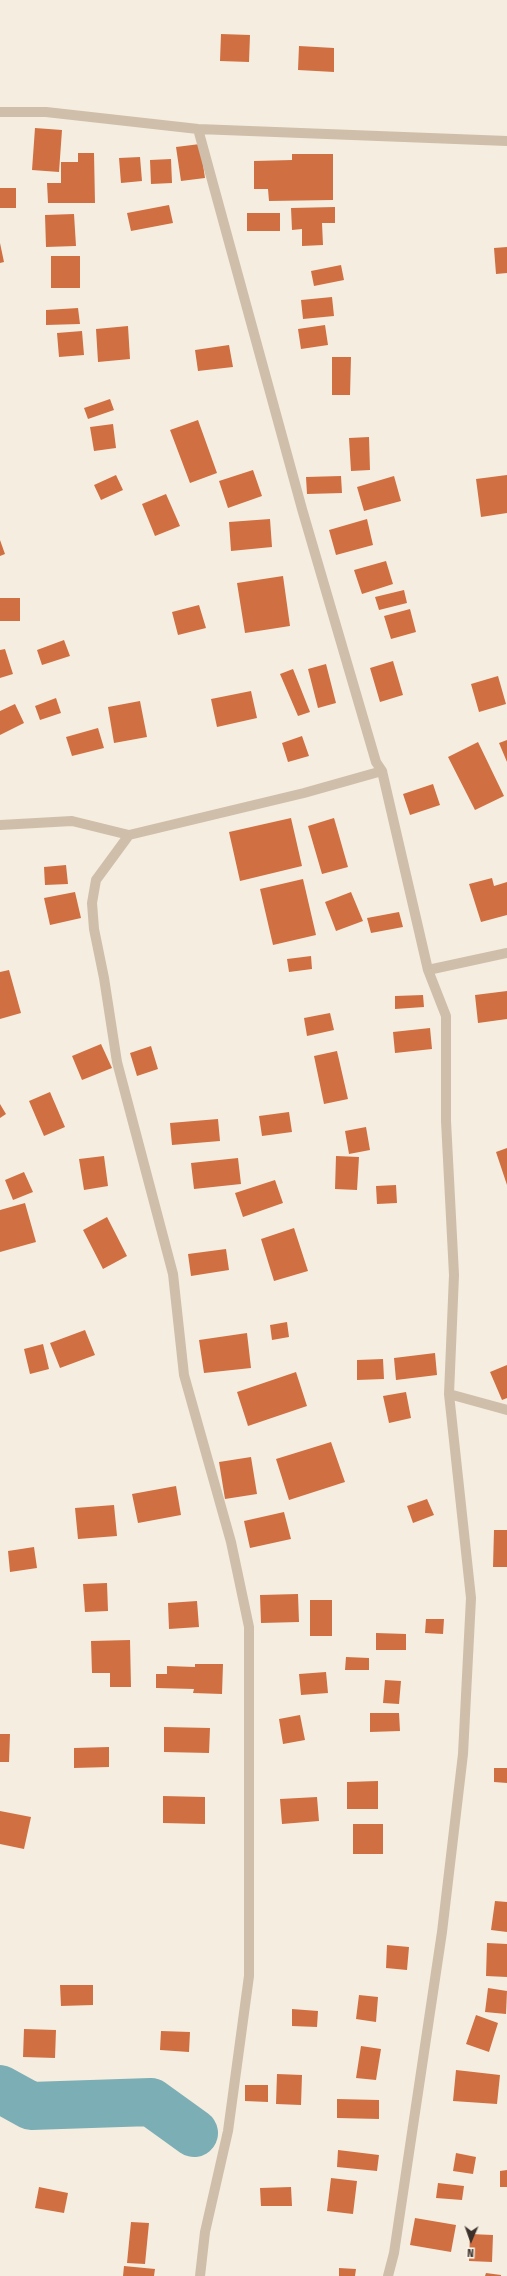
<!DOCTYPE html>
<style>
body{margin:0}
#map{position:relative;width:507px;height:2276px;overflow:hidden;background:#f5eddf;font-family:"Fira Sans Condensed",sans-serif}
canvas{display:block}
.north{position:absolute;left:451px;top:2220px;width:40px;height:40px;-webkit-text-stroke:3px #fcf6ed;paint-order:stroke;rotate:182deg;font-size:11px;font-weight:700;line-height:16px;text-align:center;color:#3c312a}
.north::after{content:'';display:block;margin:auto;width:14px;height:18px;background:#3c312a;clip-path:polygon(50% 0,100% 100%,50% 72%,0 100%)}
</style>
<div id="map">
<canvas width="507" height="2276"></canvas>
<div class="north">N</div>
</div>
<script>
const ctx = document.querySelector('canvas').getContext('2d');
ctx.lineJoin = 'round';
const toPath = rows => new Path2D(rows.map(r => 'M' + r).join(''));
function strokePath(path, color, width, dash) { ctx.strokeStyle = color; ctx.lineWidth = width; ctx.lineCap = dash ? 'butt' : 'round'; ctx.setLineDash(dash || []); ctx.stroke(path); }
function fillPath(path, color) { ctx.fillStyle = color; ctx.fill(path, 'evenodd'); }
const river = toPath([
 [0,2089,31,2106,151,2102,194,2133]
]);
const building = toPath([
 [221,34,250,35,249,62,220,61],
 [299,46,334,48,334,72,298,70],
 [35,128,62,130,59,172,32,170],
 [200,144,205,178,181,181,176,147],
 [78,153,94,153,95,203,48,203,47,183,61,183,61,162,78,162],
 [292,154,333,154,333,200,269,201,268,189,254,189,254,161,292,160],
 [140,157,142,181,121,183,119,158],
 [171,159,172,183,151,184,150,160],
 [0,188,16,188,16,208,0,208],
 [169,205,173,223,131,231,127,213],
 [335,207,335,223,322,223,323,245,302,246,302,229,292,230,291,208],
 [247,213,280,213,280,231,247,231],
 [74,214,76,246,46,247,45,215],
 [0,243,4,262,0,263],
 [507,247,507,273,496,274,494,248],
 [51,256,80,256,80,288,51,288],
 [341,265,344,280,314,286,311,271],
 [332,297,334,316,303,319,301,300],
 [78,308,80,324,46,325,46,310],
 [325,325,328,345,301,349,298,329],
 [128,326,130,359,98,362,96,329],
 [82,331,84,355,59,357,57,333],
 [229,345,233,367,198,371,195,350],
 [332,357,351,357,350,395,332,395],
 [110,399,114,410,88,419,84,408],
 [198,420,217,473,190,483,170,430],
 [113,424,116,448,94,451,90,427],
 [369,437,370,470,351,471,349,438],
 [253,470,262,496,228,508,219,481],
 [116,475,123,490,101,500,94,485],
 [507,475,507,513,481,517,476,479],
 [341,476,342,493,307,494,306,477],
 [394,476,401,501,364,511,357,487],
 [166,494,180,526,155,536,142,504],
 [270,519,272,547,231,551,229,522],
 [367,519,373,545,336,555,329,530],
 [0,540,5,554,0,556],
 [386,561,393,584,362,594,354,570],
 [283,576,290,626,245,633,237,583],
 [404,590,407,603,379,610,375,597],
 [0,598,20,598,20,621,0,621],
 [199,605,206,628,178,635,172,612],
 [410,609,416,632,391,639,384,616],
 [64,640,70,656,42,665,37,650],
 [5,649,13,674,0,678,0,650],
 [393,661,403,695,380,702,370,668],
 [326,664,336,703,318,708,308,669],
 [293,669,310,712,298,716,280,674],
 [498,676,506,704,479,712,471,684],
 [251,691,257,718,217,727,211,699],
 [56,698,61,713,40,720,35,706],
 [140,701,147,737,114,743,108,707],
 [15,704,24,723,0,735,0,711],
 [98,728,104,748,72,756,66,737],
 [302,736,309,756,288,762,282,743],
 [507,740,507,762,499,743],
 [478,742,504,796,475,810,448,757],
 [433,784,440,805,410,815,403,794],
 [291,818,302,866,240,881,229,832],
 [334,818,348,867,322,874,308,826],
 [66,865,68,884,45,885,44,867],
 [492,878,494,886,507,882,507,915,481,922,469,884],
 [303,879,316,935,273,945,260,889],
 [75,892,81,918,50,925,44,898],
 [351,892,363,921,336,931,325,902],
 [399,912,403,927,371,933,367,918],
 [311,956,312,969,289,972,287,959],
 [9,970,21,1013,0,1019,0,972],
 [507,991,507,1019,478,1023,475,995],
 [423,995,424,1007,395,1009,395,996],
 [330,1013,334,1030,307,1036,304,1018],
 [430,1028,432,1049,395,1053,393,1032],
 [101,1044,112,1068,82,1080,72,1056],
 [151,1046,158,1069,137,1076,130,1053],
 [337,1051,348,1099,324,1104,314,1056],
 [50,1092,65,1127,44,1136,29,1101],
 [0,1104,6,1114,0,1118],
 [289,1112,292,1132,262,1136,259,1116],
 [218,1119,220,1141,172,1145,170,1123],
 [366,1127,370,1150,349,1154,345,1131],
 [507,1148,507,1185,496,1152],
 [104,1156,108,1186,84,1190,79,1159],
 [336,1156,359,1157,357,1190,335,1189],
 [238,1158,241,1184,194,1189,191,1163],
 [24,1172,33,1192,13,1200,5,1180],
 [275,1180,283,1203,243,1217,235,1193],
 [396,1185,397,1203,377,1204,376,1186],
 [25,1203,36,1242,0,1252,0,1210],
 [107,1217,127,1256,103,1269,83,1230],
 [294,1228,308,1271,274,1281,261,1239],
 [226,1249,229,1270,191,1276,188,1254],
 [287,1322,289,1337,272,1340,270,1325],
 [85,1330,95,1355,60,1368,50,1343],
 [247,1333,251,1368,204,1373,199,1340],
 [43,1344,49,1369,30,1374,24,1349],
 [435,1353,437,1375,396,1380,394,1358],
 [383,1359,384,1379,357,1380,357,1360],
 [507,1365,507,1398,502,1400,490,1372],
 [296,1372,307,1406,248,1426,237,1392],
 [406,1392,411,1418,389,1423,383,1396],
 [331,1442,345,1482,289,1500,276,1459],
 [251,1457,257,1494,225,1499,219,1462],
 [176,1486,181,1515,138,1523,132,1494],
 [427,1499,434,1515,413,1523,407,1506],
 [114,1505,117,1536,78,1539,75,1508],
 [284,1512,291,1539,250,1548,244,1521],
 [494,1530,507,1530,507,1567,493,1567],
 [34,1547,37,1568,10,1572,8,1551],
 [107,1583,108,1611,85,1612,83,1584],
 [298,1594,299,1622,261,1623,260,1595],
 [310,1600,332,1600,332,1636,310,1636],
 [197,1601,199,1627,169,1629,168,1603],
 [426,1619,444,1619,443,1634,425,1633],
 [376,1633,406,1634,406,1650,376,1650],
 [130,1640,131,1687,110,1687,110,1673,92,1673,91,1641],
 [346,1657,369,1658,369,1670,345,1670],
 [195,1664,223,1664,222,1694,193,1693,194,1689,156,1688,156,1674,167,1674,167,1666,195,1667],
 [326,1672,328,1693,301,1695,299,1674],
 [385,1680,401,1681,399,1704,383,1703],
 [370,1713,399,1713,400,1731,370,1732],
 [300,1715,305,1740,283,1744,279,1719],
 [164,1727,210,1728,209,1753,164,1752],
 [0,1734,10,1734,9,1762,0,1762],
 [109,1747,109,1767,74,1768,74,1748],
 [494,1768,507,1768,507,1783,494,1782],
 [378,1781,378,1809,347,1809,347,1782],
 [163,1796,205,1797,205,1824,163,1823],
 [317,1797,319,1821,282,1824,280,1799],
 [0,1811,31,1817,24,1849,0,1844],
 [353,1824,383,1824,383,1854,353,1854],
 [495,1901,507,1902,507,1932,491,1930],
 [487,1943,507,1944,507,1977,486,1976],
 [387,1945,409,1947,407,1970,386,1968],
 [60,1985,93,1985,93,2005,61,2006],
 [488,1988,507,1991,506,2014,485,2012],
 [359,1995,378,1997,376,2022,356,2019],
 [292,2009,318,2011,317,2027,292,2026],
 [476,2015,498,2023,489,2052,466,2044],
 [24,2029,56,2030,55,2058,23,2057],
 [161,2031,190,2032,189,2052,160,2050],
 [361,2046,381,2049,376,2080,356,2078],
 [456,2070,500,2075,497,2104,453,2101],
 [277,2074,302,2075,301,2105,276,2104],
 [245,2085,268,2085,268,2102,245,2101],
 [337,2099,379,2100,379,2119,337,2118],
 [338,2150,379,2155,377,2171,337,2167],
 [456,2153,476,2157,473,2174,453,2171],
 [507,2170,507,2187,500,2187,500,2171],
 [331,2178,357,2181,353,2214,327,2211],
 [438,2183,464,2186,462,2200,436,2198],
 [39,2187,68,2193,64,2213,35,2208],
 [291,2187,292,2206,261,2206,260,2188],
 [415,2218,456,2225,451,2252,410,2245],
 [131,2222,149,2223,145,2264,127,2263],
 [470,2234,493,2235,492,2262,469,2261],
 [124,2266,155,2269,154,2276,123,2276],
 [339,2268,356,2269,355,2276,339,2276],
 [486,2273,501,2275,501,2276,485,2276]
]);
const minor = toPath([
 [0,112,46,112,198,129,507,141],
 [198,129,302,509,376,762,382,771,428,970,446,1016,446,1121,454,1275,449,1394,471,1598,463,1754,442,1932,394,2253,388,2276],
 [0,825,72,821,129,835,304,793,382,771],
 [129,835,96,880,92,903,94,929,104,978,117,1062,173,1274,184,1375,231,1542,249,1627,249,1976,228,2131,205,2232,200,2276],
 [428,970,507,953],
 [449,1394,507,1410]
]);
strokePath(river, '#7baeb5', 48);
fillPath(building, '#d07042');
strokePath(minor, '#cfbea9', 10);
</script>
